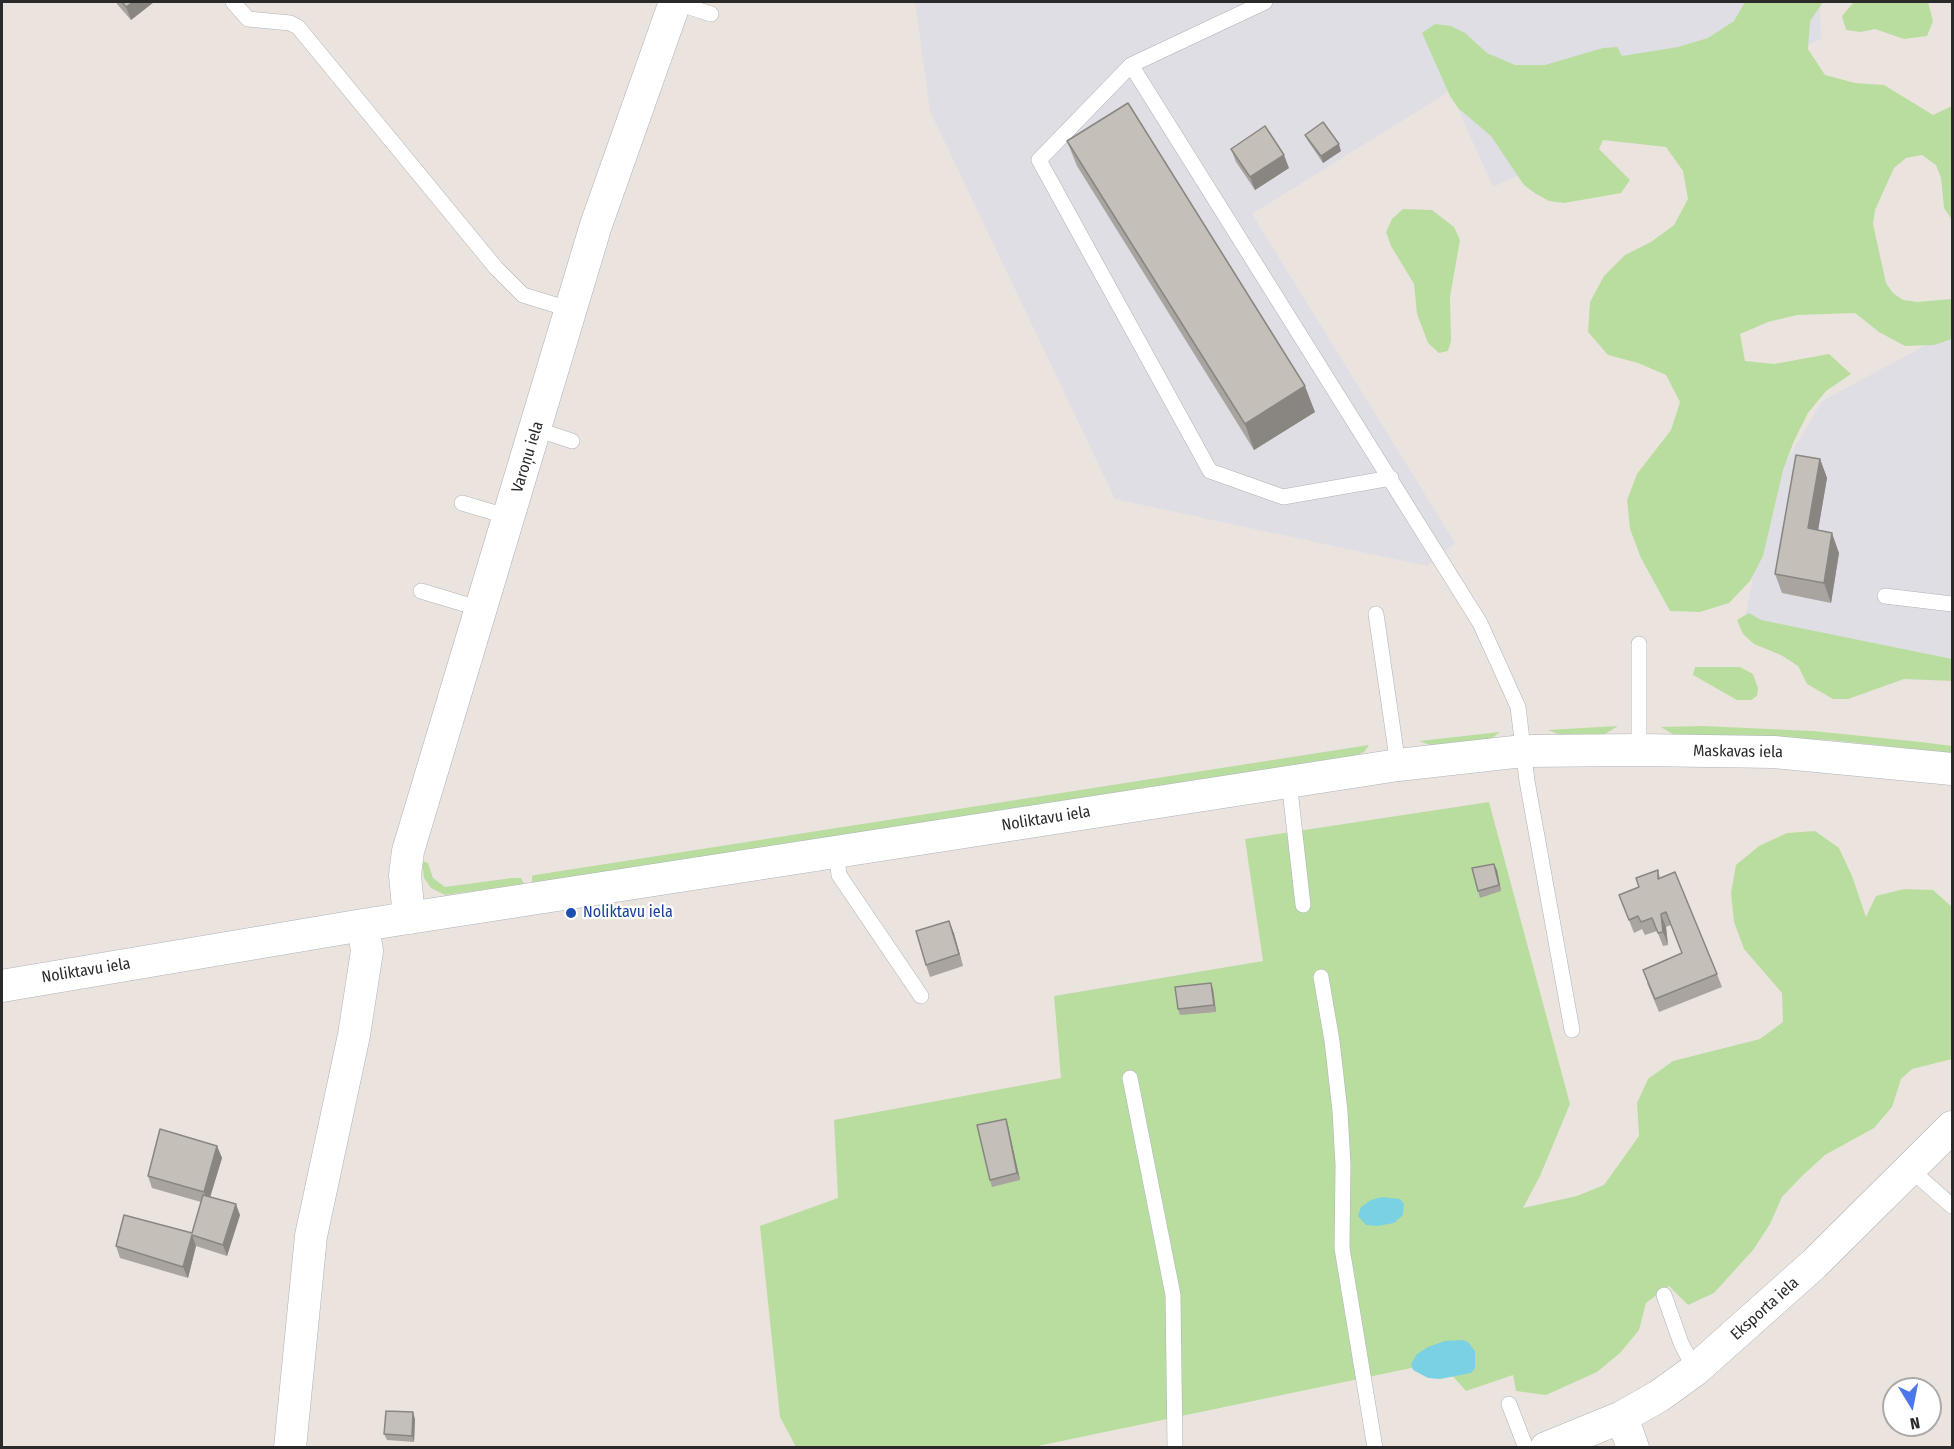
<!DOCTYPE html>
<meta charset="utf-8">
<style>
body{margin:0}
#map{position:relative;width:1954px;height:1449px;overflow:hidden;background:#ebe4de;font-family:"Fira Sans Condensed",sans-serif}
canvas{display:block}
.frame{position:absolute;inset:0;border:3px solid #2a2a2a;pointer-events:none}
.north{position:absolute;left:1882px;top:1377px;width:60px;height:60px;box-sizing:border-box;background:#fff;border:2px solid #aaa;border-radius:50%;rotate:170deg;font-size:16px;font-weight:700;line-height:24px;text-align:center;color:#2a2a2a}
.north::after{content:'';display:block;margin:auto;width:21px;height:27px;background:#4c77ea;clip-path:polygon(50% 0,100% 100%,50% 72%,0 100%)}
</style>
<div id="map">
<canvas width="1954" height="1449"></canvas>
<div class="frame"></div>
<div class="north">N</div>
</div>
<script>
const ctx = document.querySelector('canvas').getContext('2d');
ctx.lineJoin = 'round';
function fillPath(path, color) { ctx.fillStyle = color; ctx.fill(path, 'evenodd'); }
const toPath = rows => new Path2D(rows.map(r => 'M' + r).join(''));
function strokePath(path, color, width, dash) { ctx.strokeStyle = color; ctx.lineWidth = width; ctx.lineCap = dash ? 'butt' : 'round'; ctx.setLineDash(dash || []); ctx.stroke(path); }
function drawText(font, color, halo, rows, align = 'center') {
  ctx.font = font + ' "Fira Sans Condensed",sans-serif'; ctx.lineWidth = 4.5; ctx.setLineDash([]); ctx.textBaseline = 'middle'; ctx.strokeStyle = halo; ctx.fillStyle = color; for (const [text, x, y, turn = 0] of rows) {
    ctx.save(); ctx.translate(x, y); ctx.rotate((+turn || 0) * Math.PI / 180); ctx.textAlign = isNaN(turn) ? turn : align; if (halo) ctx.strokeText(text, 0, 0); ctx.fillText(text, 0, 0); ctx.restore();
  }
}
const industrial = toPath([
 [915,2,1820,2,1821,39,1493,187,1450,91,1252,214,1455,543,1427,566,1115,499,930,111],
 [1952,331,1952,663,1745,618,1770,489,1822,401]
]);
const green = toPath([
 [1745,2,1823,2,1810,21,1808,49,1825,75,1855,83,1884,85,1933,115,1952,106,1952,220,1944,208,1941,178,1936,165,1922,155,1906,158,1894,168,1875,210,1873,224,1886,283,1893,293,1903,300,1917,302,1952,299,1952,339,1934,345,1905,346,1879,332,1855,313,1797,315,1768,322,1740,334,1745,361,1774,364,1829,354,1851,374,1826,391,1808,413,1794,441,1783,470,1763,556,1750,581,1729,603,1700,612,1670,611,1641,558,1630,529,1627,500,1637,474,1671,430,1680,402,1666,375,1638,363,1608,355,1588,332,1590,302,1604,276,1625,255,1651,242,1674,225,1688,199,1683,171,1666,147,1603,140,1599,149,1630,180,1621,193,1564,203,1549,201,1536,194,1524,185,1491,136,1458,108,1450,96,1422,33,1435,24,1451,26,1465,33,1487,53,1515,65,1545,65,1603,48,1617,47,1622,56,1678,47,1708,38,1734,21],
 [1854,2,1928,2,1933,21,1927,36,1904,39,1875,29,1861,32,1846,30,1842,16],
 [1403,209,1432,210,1454,227,1460,240,1450,297,1451,341,1448,351,1439,353,1428,343,1417,314,1414,284,1391,246,1386,232,1392,219],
 [1749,613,1761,620,1952,659,1952,681,1904,679,1848,699,1833,699,1807,684,1798,666,1781,655,1754,644,1743,634,1737,620],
 [1695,667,1740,667,1753,674,1758,688,1757,696,1751,700,1737,700,1693,675],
 [1618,726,1605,734,1563,736,1548,730],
 [1703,726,1813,731,1921,742,1952,746,1952,753,1829,740,1672,734,1661,727],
 [1500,732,1488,741,1433,746,1419,741],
 [1369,745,1364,752,1357,755,532,883,532,876,535,875],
 [1489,802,1570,1104,1540,1176,1523,1208,1577,1196,1604,1185,1639,1136,1637,1103,1648,1079,1673,1061,1760,1039,1783,1022,1782,993,1744,949,1734,922,1731,893,1736,865,1759,846,1787,833,1815,831,1839,848,1852,876,1866,917,1876,896,1904,889,1933,890,1952,907,1952,1059,1912,1069,1901,1079,1892,1107,1874,1128,1825,1155,1801,1177,1782,1197,1770,1224,1753,1250,1714,1293,1688,1305,1669,1286,1646,1303,1639,1330,1620,1353,1597,1372,1546,1395,1516,1391,1513,1375,1466,1391,1440,1362,1033,1447,796,1447,780,1417,760,1226,838,1198,834,1120,1061,1078,1054,996,1263,961,1245,839],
 [422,861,428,863,433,878,445,887,512,878,521,878,524,884,445,895,431,888,424,878]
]);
const water = toPath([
 [1382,1197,1400,1199,1404,1204,1403,1215,1394,1223,1377,1226,1366,1225,1358,1216,1361,1207,1371,1200],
 [1462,1340,1468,1342,1475,1351,1475,1368,1471,1373,1440,1379,1428,1378,1413,1370,1411,1364,1417,1354,1428,1347,1445,1341]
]);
const service = toPath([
 [233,2,248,19,290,23,298,27,496,268,523,295,572,310],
 [674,2,711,14],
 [1265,2,1131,65,1039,160,1210,471,1283,497,1391,478],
 [1131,65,1480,623,1518,707,1527,781,1572,1030],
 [536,429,572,441],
 [462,503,509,517],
 [421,591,481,609],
 [1885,596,1952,604],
 [1376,614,1398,765],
 [1639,644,1639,750],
 [1289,781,1303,905],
 [836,851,839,875,921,996],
 [1321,977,1332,1041,1340,1111,1343,1165,1342,1248,1375,1448],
 [1130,1078,1173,1295,1175,1448],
 [1911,1170,1952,1206],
 [1664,1295,1681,1343,1695,1370],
 [1509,1404,1526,1448]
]);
const minor = toPath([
 [409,918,405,875,408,851,596,225,675,2],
 [2,986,363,925,1398,765,1523,751,1639,750,1774,752,1952,769],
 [1622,1417,1633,1448],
 [290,1448,311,1236,354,1035,367,951,363,925],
 [1546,1448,1622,1417,1659,1396,1695,1370,1814,1264,1952,1127]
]);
const wall = toPath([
 [116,2,154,2,131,20,117,4],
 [1305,135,1341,151,1323,163,1308,141],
 [1067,141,1315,412,1254,450,1077,166],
 [1231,149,1289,168,1255,190,1236,162],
 [1820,459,1827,478,1818,530,1839,553,1831,603,1782,593,1775,574],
 [1497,870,1501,891,1480,898,1478,891],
 [1658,870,1660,878,1717,974,1722,987,1659,1012,1647,983,1682,953,1671,925,1666,927,1668,945,1663,946,1657,931,1645,935,1642,929,1634,933,1619,895,1639,887],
 [949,921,963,966,930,977,926,965],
 [1213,989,1216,1012,1180,1015,1178,1009],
 [1006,1119,1008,1126,1020,1180,992,1187,990,1180],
 [217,1146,222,1158,210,1197,240,1215,227,1256,196,1246,188,1278,120,1258,116,1246,192,1233,201,1202,152,1188,148,1176],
 [415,1419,414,1442,387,1440,384,1434]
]);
const shadedWall = toPath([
 [133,2,154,2,131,20,126,7],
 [1339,144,1341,151,1323,163,1321,156],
 [1284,155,1289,168,1255,190,1250,177],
 [1305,386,1315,412,1254,450,1245,424],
 [1820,459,1827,478,1815,548,1808,528],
 [1832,533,1839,553,1831,603,1824,583],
 [1494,864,1497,870,1501,891,1499,885],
 [1661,914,1666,927,1668,945,1663,932],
 [949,921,954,933,963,966,959,954],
 [1211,983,1213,989,1216,1012,1214,1005],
 [1006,1119,1008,1126,1020,1180,1017,1173],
 [217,1146,222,1158,208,1204,204,1192],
 [236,1204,240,1215,227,1256,223,1245],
 [192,1235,196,1246,188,1278,183,1267],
 [413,1412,415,1419,414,1442,412,1436]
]);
const building = toPath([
 [122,2,133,2,126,7,122,2],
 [1128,103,1305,386,1245,424,1067,141,1128,103],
 [1323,122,1339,144,1321,156,1305,135,1323,122],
 [1265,126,1284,155,1250,177,1231,149,1265,126],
 [1796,455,1820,459,1808,528,1832,533,1824,583,1775,574,1796,455],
 [1494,864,1499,885,1478,891,1472,868,1494,864],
 [1658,870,1658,879,1675,872,1717,974,1655,999,1643,970,1682,953,1666,912,1661,914,1663,932,1658,933,1652,918,1641,922,1638,916,1629,920,1619,895,1639,887,1636,878,1658,870],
 [949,921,959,954,926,965,916,931,949,921],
 [1211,983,1214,1005,1178,1009,1175,987,1211,983],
 [1006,1119,1017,1173,990,1180,977,1125,1006,1119],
 [160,1129,217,1146,204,1192,148,1176,160,1129],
 [203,1195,236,1204,223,1245,192,1235,183,1267,116,1246,124,1215,192,1233,203,1195],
 [386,1411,413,1412,412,1436,384,1434,386,1411]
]);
const markers = [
 [571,913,6,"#1a4fb4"]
];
const streetNames = [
 ["Varoņu iela",528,457,-73],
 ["Maskavas iela",1738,752,1],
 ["Noliktavu iela",1046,819,-9],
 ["Noliktavu iela",86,971,-9],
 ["Eksporta iela",1765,1309,-42]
];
const transitNames = [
 ["Noliktavu iela",583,913]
];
fillPath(industrial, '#dfdee4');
fillPath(green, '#b9dd9f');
fillPath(water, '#7ad1e4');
strokePath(service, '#aeb1ba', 16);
strokePath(minor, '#aeb1ba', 33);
strokePath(service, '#fff', 15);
strokePath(minor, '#fff', 32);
fillPath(wall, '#a9a49f');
fillPath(shadedWall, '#898682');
fillPath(building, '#c4bfb9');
strokePath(building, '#898682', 1.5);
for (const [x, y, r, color] of markers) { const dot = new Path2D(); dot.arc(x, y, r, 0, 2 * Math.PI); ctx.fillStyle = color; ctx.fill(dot); strokePath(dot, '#fff', 2); }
drawText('16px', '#2a2a2a', '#fff', streetNames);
drawText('16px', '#164399', '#fff', transitNames, 'left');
</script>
